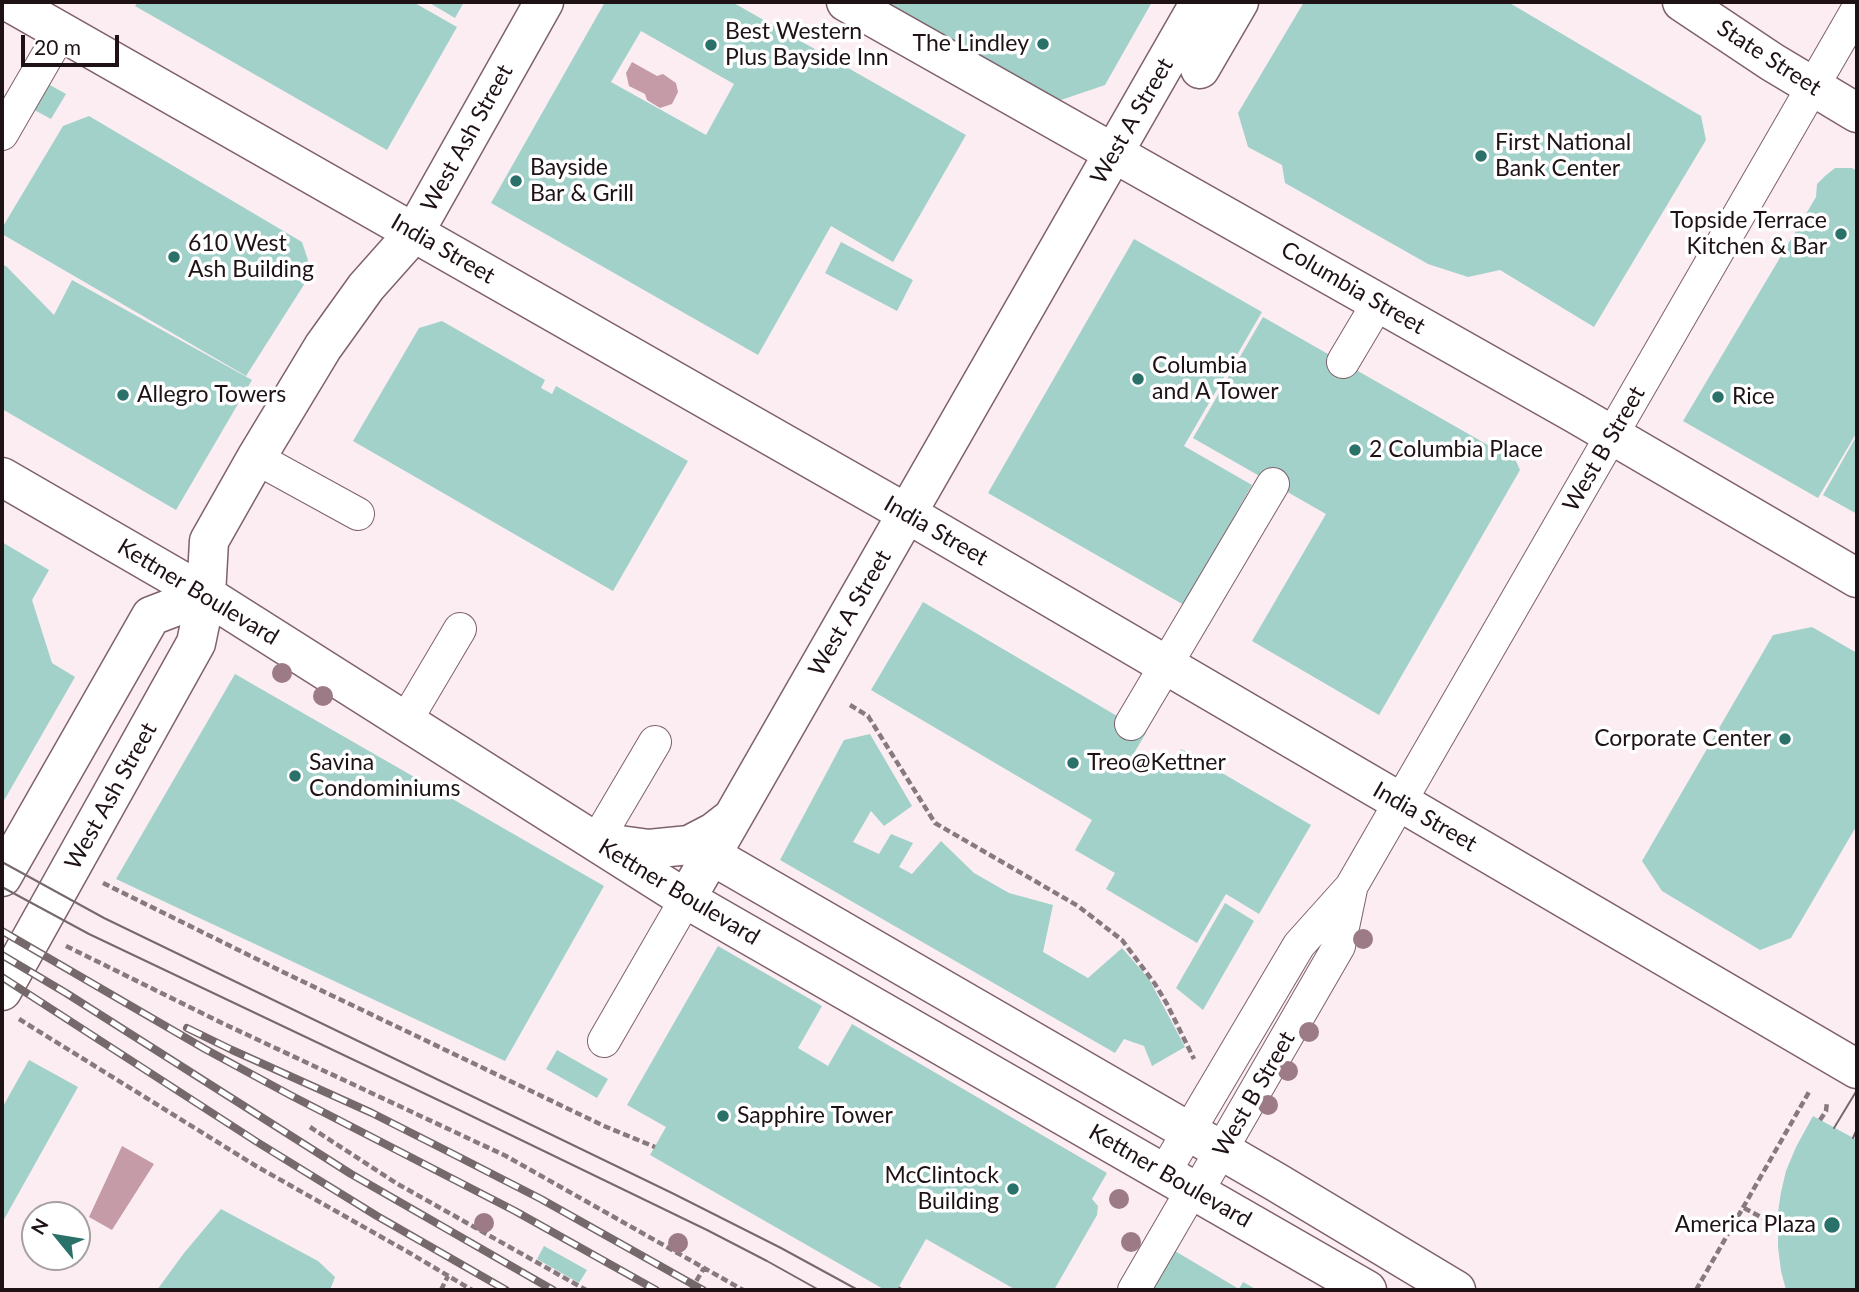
<!DOCTYPE html>
<style>
body{margin:0}
#map{position:relative;width:1859px;height:1292px;overflow:hidden;background:#fbedf1;font-family:Lato,sans-serif}
canvas{display:block}
.frame{position:absolute;inset:0;border:4px solid #1e1215;pointer-events:none}
.north{position:absolute;left:21px;top:1201px;width:70px;height:70px;box-sizing:border-box;background:#fff;border:2px solid #a5a0a1;border-radius:50%;rotate:300deg;font-size:19px;font-weight:700;line-height:28px;text-align:center;color:#1e1215}
.north::after{content:'';display:block;margin:auto;width:24px;height:32px;background:#297169;clip-path:polygon(50% 0,100% 100%,50% 72%,0 100%)}
.scale{position:absolute;left:21px;top:35px;width:98px;height:32px;box-sizing:border-box;border:4px solid #1e1215;border-top:0;padding-left:9px;font-size:21px;line-height:24px;white-space:nowrap;color:#1e1215;-webkit-text-stroke:5px #fff;paint-order:stroke}
</style>
<div id="map">
<canvas width="1859" height="1292"></canvas>
<div class="frame"></div>
<div class="north">N</div>
<div class="scale">20 m</div>
</div>
<script>
const ctx = document.querySelector('canvas').getContext('2d');
ctx.lineJoin = 'round';
function fillPath(path, color) { ctx.fillStyle = color; ctx.fill(path, 'evenodd'); }
const toPath = rows => new Path2D(rows.map(r => 'M' + r).join(''));
function strokePath(path, color, width, dash) { ctx.strokeStyle = color; ctx.lineWidth = width; ctx.lineCap = dash ? 'butt' : 'round'; ctx.setLineDash(dash || []); ctx.stroke(path); }
function drawText(font, color, halo, rows, align = 'center') {
  ctx.font = font + ' Lato,sans-serif'; ctx.lineWidth = 7; ctx.setLineDash([]); ctx.textBaseline = 'middle'; ctx.strokeStyle = halo; ctx.fillStyle = color; for (const [text, x, y, turn = 0] of rows) {
    ctx.save(); ctx.translate(x, y); ctx.rotate((+turn || 0) * Math.PI / 180); ctx.textAlign = isNaN(turn) ? turn : align; if (halo) ctx.strokeText(text, 0, 0); ctx.fillText(text, 0, 0); ctx.restore();
  }
}
const water = toPath([
 [632,62,657,76,663,74,676,83,678,92,672,104,660,108,647,100,645,94,629,86,626,73],
 [122,1146,154,1164,112,1230,89,1217]
]);
const building = toPath([
 [138,2,413,2,457,27,387,150,135,6],
 [428,2,464,2,455,18],
 [605,2,732,2,966,135,893,262,831,226,758,355,491,203],
 [641,31,734,84,706,135,611,82],
 [886,2,1152,2,1105,85,1058,101],
 [1304,2,1508,2,1701,116,1706,140,1594,327,1500,270,1468,277,1428,264,1285,183,1282,165,1248,147,1238,113],
 [41,80,66,94,51,119,27,106],
 [89,116,302,242,312,272,246,376,2,234,2,228,63,126],
 [1835,168,1852,168,1857,171,1857,432,1818,498,1683,421,1816,197,1817,184,1825,176],
 [1134,239,1262,312,1184,446,1252,485,1184,605,988,493],
 [841,242,913,280,897,311,825,273],
 [2,265,6,266,54,315,72,280,252,380,176,510,2,409],
 [1263,317,1516,461,1520,470,1379,715,1252,641,1326,514,1193,438],
 [442,321,545,380,541,388,552,394,556,386,688,461,613,591,353,441,419,328],
 [1857,435,1857,514,1823,495],
 [2,542,49,570,32,600,52,663,75,677,2,804],
 [923,602,1146,733,1134,753,1168,773,1181,749,1311,825,1259,914,1226,894,1197,943,1106,889,1115,873,1075,850,1092,820,871,690],
 [1812,627,1857,653,1857,825,1791,938,1760,950,1662,891,1642,861,1773,635],
 [235,674,604,886,505,1061,116,879],
 [870,734,912,806,884,826,871,811,853,842,879,854,891,834,913,843,899,867,912,874,941,841,974,873,1009,893,1053,905,1043,952,1088,978,1122,948,1149,979,1185,1047,1152,1066,1144,1046,1124,1039,1115,1053,780,860,844,740],
 [1225,903,1254,921,1203,1010,1176,988],
 [718,946,822,1006,798,1048,828,1066,852,1024,1107,1173,1092,1199,1098,1206,1097,1215,1054,1290,1016,1290,926,1239,897,1290,885,1290,650,1155,666,1127,627,1105],
 [557,1050,608,1079,597,1098,546,1069],
 [29,1060,78,1087,2,1223,2,1108],
 [1813,1116,1857,1140,1857,1290,1786,1290,1781,1271,1778,1247,1778,1212,1781,1192,1786,1171,1796,1147],
 [221,1209,318,1261,335,1277,330,1290,157,1290,184,1253],
 [544,1246,587,1270,579,1283,537,1259],
 [1175,1251,1239,1289,1243,1282,1257,1290,1152,1290]
]);
const path = toPath([
 [850,705,868,716,935,823,1078,906,1122,940,1155,984,1167,1004,1194,1059],
 [103,883,285,973,604,1126,655,1147],
 [66,946,222,1023,506,1156,743,1290],
 [19,1019,256,1166,408,1252,472,1290],
 [1820,1120,1826,1111,1827,1102],
 [310,1127,396,1183,586,1290],
 [1744,1208,1778,1226],
 [898,1288,901,1290],
 [441,1290,448,1276],
 [691,1290,704,1268],
 [1696,1290,1809,1092]
]);
const minor = toPath([
 [2,134,61,32],
 [1343,362,1378,303],
 [256,458,358,514],
 [405,722,460,629],
 [1131,724,1273,484],
 [596,842,655,742],
 [604,1041,686,899],
 [1164,1173,1299,945,1351,887,1857,10],
 [1134,1290,1184,1204,1197,1192,1339,946,1351,889]
]);
const major = toPath([
 [9,2,906,513,1857,1069],
 [846,2,1574,413,1857,578],
 [1682,2,1772,62,1857,113],
 [1200,69,1239,2],
 [2,477,206,595,686,899,1367,1290],
 [605,843,649,849,689,845,714,832,732,818],
 [711,855,1276,1182,1456,1290],
 [2,877,151,616,206,595],
 [686,899,1200,2],
 [2,991,196,643,206,595,209,541,256,458,323,347,366,287,414,233,544,2]
]);
const tram = toPath([
 [2,862,104,918,674,1194,781,1248,858,1290],
 [2,887,89,934,455,1108,707,1230,767,1261,819,1290],
 [1834,1128,1857,1090],
 [1853,1138,1857,1129]
]);
const rail = toPath([
 [2,931,205,1049,290,1095,515,1211,656,1290],
 [2,955,66,993,351,1174,553,1290],
 [2,977,257,1142,377,1216,506,1290],
 [187,1028,232,1050,372,1113,455,1155,541,1199,703,1290]
]);
const trees = [
 [282,673],
 [323,696],
 [1363,939],
 [1309,1032],
 [1288,1071],
 [1268,1105],
 [1119,1199],
 [484,1223],
 [1131,1242],
 [678,1243]
];
const markers = [
 [1043,44,7,"#297169"],
 [711,45,7,"#297169"],
 [1481,156,7,"#297169"],
 [516,181,7,"#297169"],
 [1841,234,7,"#297169"],
 [174,257,7,"#297169"],
 [1138,379,7,"#297169"],
 [123,395,7,"#297169"],
 [1718,397,7,"#297169"],
 [1355,450,7,"#297169"],
 [1785,739,7,"#297169"],
 [1073,763,7,"#297169"],
 [295,776,7,"#297169"],
 [723,1116,7,"#297169"],
 [1013,1189,7,"#297169"],
 [1832,1225,9,"#297169"]
];
const poiNames = [
 ["Best Western",725,32],
 ["Plus Bayside Inn",725,58],
 ["The Lindley",1029,44,"right"],
 ["First National",1495,143],
 ["Bank Center",1495,169],
 ["Bayside",530,168],
 ["Bar & Grill",530,194],
 ["Topside Terrace",1827,221,"right"],
 ["Kitchen & Bar",1827,247,"right"],
 ["610 West",188,244],
 ["Ash Building",188,270],
 ["Columbia",1152,366],
 ["and A Tower",1152,392],
 ["Allegro Towers",137,395],
 ["Rice",1732,397],
 ["2 Columbia Place",1369,450],
 ["Corporate Center",1771,739,"right"],
 ["Savina",309,763],
 ["Condominiums",309,789],
 ["Treo@Kettner",1087,763],
 ["Sapphire Tower",737,1116],
 ["McClintock",999,1176,"right"],
 ["Building",999,1202,"right"],
 ["America Plaza",1816,1225,"right"]
];
const streetNames = [
 ["State Street",1769,58,33],
 ["West A Street",1132,121,-60],
 ["West Ash Street",467,138,-61],
 ["India Street",443,249,30],
 ["Columbia Street",1353,288,30],
 ["West B Street",1604,449,-60],
 ["India Street",936,531,30],
 ["Kettner Boulevard",198,592,31],
 ["West A Street",850,613,-60],
 ["West Ash Street",111,796,-61],
 ["India Street",1425,817,30],
 ["Kettner Boulevard",679,892,31],
 ["West B Street",1254,1094,-60],
 ["Kettner Boulevard",1170,1176,30]
];
fillPath(water, '#c49ba7');
fillPath(building, '#a2d1ca');
strokePath(minor, '#7f616a', 34);
strokePath(major, '#7f616a', 41);
strokePath(path, '#877a7e', 4.5, [7, 3.5]);
strokePath(minor, '#fff', 32);
strokePath(major, '#fff', 38);
strokePath(tram, '#75696c', 2);
strokePath(rail, '#75696c', 8);
strokePath(rail, '#fff', 5, [16]);
ctx.fillStyle = '#9c7a86';
for (const [x, y] of trees) { ctx.beginPath(); ctx.arc(x, y, 10, 0, 2 * Math.PI); ctx.fill(); }
for (const [x, y, r, color] of markers) { const dot = new Path2D(); dot.arc(x, y, r, 0, 2 * Math.PI); ctx.fillStyle = color; ctx.fill(dot); strokePath(dot, '#fff', 2.5); }
drawText('23px', '#1e1215', '#fff', poiNames, 'left');
drawText('23px', '#1e1215', '#fff', streetNames);
</script>
